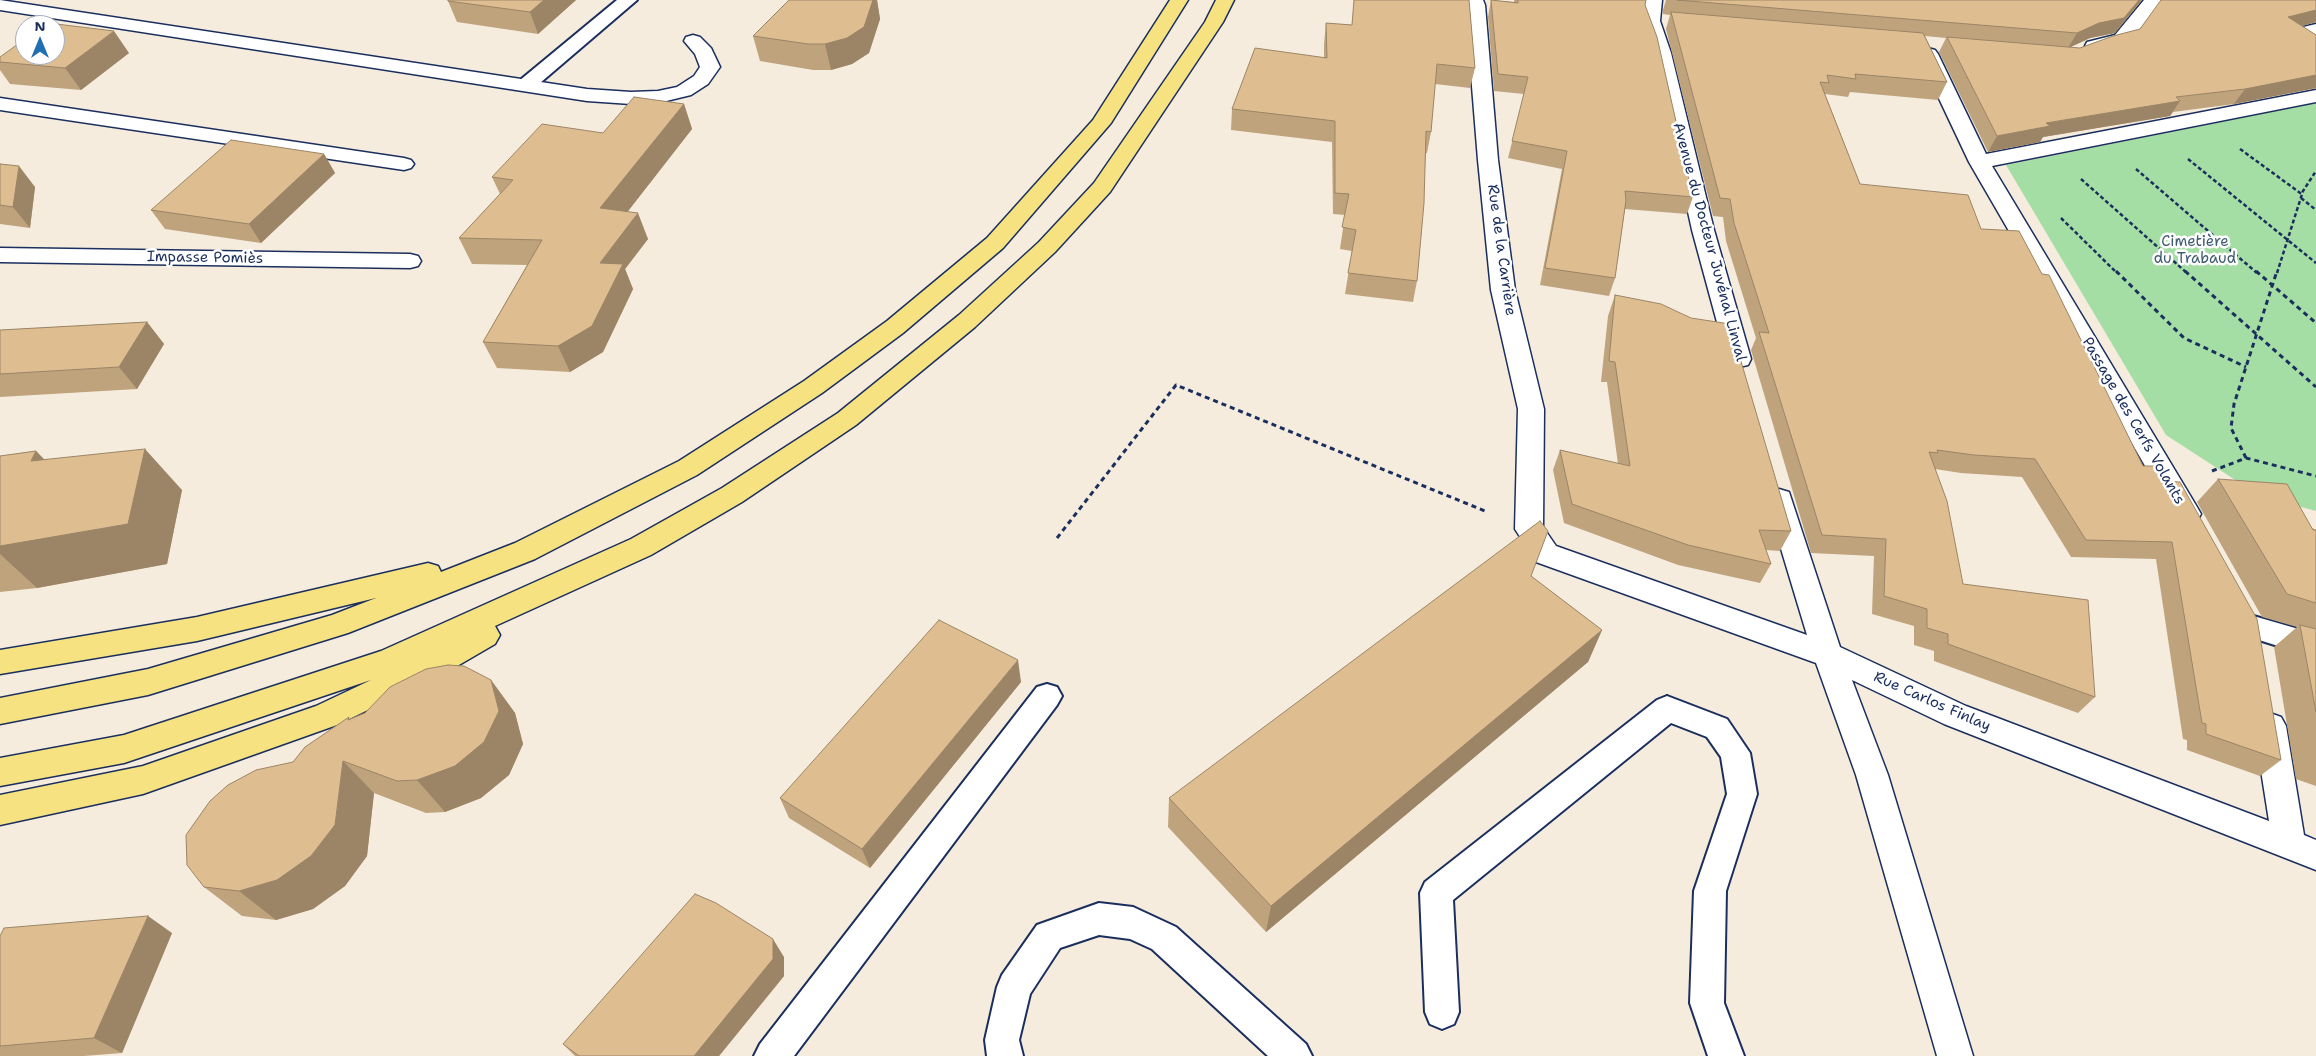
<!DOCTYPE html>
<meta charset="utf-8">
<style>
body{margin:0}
#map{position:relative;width:2316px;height:1056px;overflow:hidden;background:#f5ecde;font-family:"Shantell Sans",sans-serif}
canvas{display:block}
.north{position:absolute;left:15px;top:15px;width:50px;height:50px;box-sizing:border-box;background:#fff;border:1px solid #a4acbf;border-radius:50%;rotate:0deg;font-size:14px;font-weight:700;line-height:20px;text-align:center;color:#1b2f5e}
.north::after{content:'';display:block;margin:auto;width:18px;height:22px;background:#1f6fb2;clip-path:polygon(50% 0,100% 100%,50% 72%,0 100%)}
</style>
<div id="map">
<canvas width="2316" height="1056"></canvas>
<div class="north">N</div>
</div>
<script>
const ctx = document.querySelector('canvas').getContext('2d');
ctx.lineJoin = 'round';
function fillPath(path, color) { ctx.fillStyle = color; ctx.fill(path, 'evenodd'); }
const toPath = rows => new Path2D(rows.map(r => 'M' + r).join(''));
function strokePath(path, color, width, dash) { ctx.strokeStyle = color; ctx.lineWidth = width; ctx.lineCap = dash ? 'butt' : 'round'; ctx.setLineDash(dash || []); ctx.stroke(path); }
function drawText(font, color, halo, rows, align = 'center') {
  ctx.font = font + ' "Shantell Sans",sans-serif'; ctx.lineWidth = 5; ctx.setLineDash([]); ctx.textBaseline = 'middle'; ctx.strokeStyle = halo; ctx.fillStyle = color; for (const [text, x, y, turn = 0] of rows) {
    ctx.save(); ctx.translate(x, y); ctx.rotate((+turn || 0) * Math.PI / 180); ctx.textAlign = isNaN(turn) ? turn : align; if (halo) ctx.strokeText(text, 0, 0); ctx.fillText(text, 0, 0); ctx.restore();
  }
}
const green = toPath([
 [2316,103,2316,511,2260,496,2166,435,2006,165]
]);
const pathFar1 = toPath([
 [2240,149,2303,195],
 [2188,159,2316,263],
 [2136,169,2257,273],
 [2081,179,2187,273],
 [2301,198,2316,210],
 [2061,218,2117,273],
 [2277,273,2303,191,2316,171]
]);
const path = toPath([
 [2116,271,2184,338,2246,367],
 [2185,271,2316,387],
 [2256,271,2316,323],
 [2246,458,2231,428,2234,404,2277,271],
 [2212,471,2246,458,2316,476],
 [1057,538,1176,385,1485,511]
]);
const service = toPath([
 [617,0,637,0,533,89,519,89,517,85,519,81,617,0],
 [2250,615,2316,634,2316,658,2240,634,2236,626,2240,618,2250,615],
 [1047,684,1057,687,1062,696,1057,705,794,1056,754,1056,760,1044,1037,687,1047,684],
 [1667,696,1727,719,1750,753,1757,794,1726,891,1724,1003,1744,1056,1708,1056,1690,1003,1694,891,1727,794,1721,757,1707,737,1671,723,1453,900,1459,1012,1454,1024,1442,1029,1430,1024,1425,1012,1420,893,1425,882,1657,700,1667,696],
 [1099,903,1133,907,1176,927,1306,1044,1312,1056,1268,1056,1152,949,1130,939,1099,935,1060,948,1030,994,1019,1040,1023,1056,987,1056,985,1040,997,987,1002,975,1037,925,1099,903]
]);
const minor = toPath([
 [0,0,587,89,631,92,658,91,677,87,694,76,700,67,695,54,684,41,686,37,693,35,700,37,711,48,720,67,708,84,691,95,658,103,631,104,587,101,0,10,0,0],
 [1465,0,1483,0,1485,5,1498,160,1515,290,1544,409,1543,527,1556,546,1807,635,1766,499,1769,492,1779,489,1789,492,1840,647,1966,706,2269,821,2254,726,2259,717,2270,713,2281,717,2286,726,2304,835,2316,840,2316,870,1944,724,1852,680,1888,775,1973,1056,1937,1056,1856,775,1816,663,1536,562,1515,529,1518,409,1491,290,1478,160,1465,0],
 [1644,0,1662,0,1660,21,1671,53,1714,230,1751,359,1748,365,1739,367,1730,365,1727,359,1692,230,1653,53,1642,21,1644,0],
 [2144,0,2163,0,2129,43,2094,52,2087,50,2085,46,2087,42,2115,35,2144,0],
 [2316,24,2316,45,2309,43,2297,32,2299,28,2316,24],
 [1928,48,1935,50,1938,54,1986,154,2316,90,2316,102,1992,166,2197,507,2201,514,2197,521,2187,524,2177,521,1969,162,1918,54,1921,50,1928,48],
 [0,98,404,158,411,160,414,164,411,168,404,170,0,110,0,98],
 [0,248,410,254,418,256,421,261,418,266,410,268,0,262,0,248]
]);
const trunk = toPath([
 [1170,0,1188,0,1111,123,1003,248,903,333,822,393,697,475,535,559,348,633,148,695,0,724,0,698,148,669,332,615,376,598,197,641,0,674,0,650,197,617,428,563,438,566,441,572,515,543,679,461,804,381,887,321,987,238,1093,120,1170,0],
 [1216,0,1234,0,1223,22,1110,192,1055,252,975,327,856,425,742,502,651,555,495,626,500,635,495,644,452,669,337,725,143,794,0,825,0,795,143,766,316,706,371,680,124,763,0,786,0,758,124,735,381,651,631,539,722,488,838,413,959,315,1039,242,1094,183,1205,22,1216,0]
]);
const wall = toPath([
 [448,0,576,0,538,34,457,22,448,1],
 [789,0,877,0,880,19,869,53,852,64,831,70,813,70,760,61,753,36],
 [1354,0,1469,0,1475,68,1470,88,1435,84,1431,132,1427,153,1426,153,1417,281,1413,302,1345,294,1352,251,1340,249,1345,215,1333,214,1332,142,1231,130,1232,109,1324,57,1324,44,1326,23,1352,25],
 [1491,0,1514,2,1514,0,1646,0,1645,5,1693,197,1687,214,1625,209,1615,278,1609,296,1540,285,1562,169,1508,158,1524,94,1494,91,1488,17],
 [1666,0,2142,0,2115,33,2090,38,2069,48,2080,48,2316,0,2316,23,2316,22,2302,26,2316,35,2316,89,2316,88,2234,104,2173,112,2170,116,2043,137,2040,142,1988,152,1939,52,1946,38,1925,36,1947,82,1938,100,1850,92,1848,97,1825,94,1860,184,1981,229,2019,231,2281,760,2260,776,2187,750,2187,740,2183,739,2156,559,2071,557,2022,477,1961,473,1935,469,1963,584,2095,697,2078,713,1934,661,1934,651,1914,645,1914,626,1872,614,1874,556,1811,553,1751,350,1756,338,1726,241,1723,217,1713,216,1666,29,1670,15,1663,14,1663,10],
 [129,53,81,90,10,84,0,70,0,57],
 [684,104,692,129,628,211,648,239,625,269,633,289,603,352,570,372,497,368,483,342,527,265,472,264,459,238,500,194,492,177,603,133],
 [324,154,335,173,261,243,165,229,151,210],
 [0,164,35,187,30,228,0,224],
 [1615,295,1791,531,1780,551,1766,550,1771,564,1760,583,1678,565,1564,523,1553,470,1560,450,1618,464,1607,382,1601,382,1608,316],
 [147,322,164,344,137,389,0,397,0,330],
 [36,451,44,459,182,490,167,564,37,588,0,592,0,456],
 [2218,479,2316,530,2316,786,2296,779,2274,647,2297,627,2262,617,2197,502],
 [1531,576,1602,630,1588,662,1266,932,1168,827,1169,798],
 [491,680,515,713,523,744,509,775,481,798,445,812,426,813,374,793,367,856,345,886,313,909,276,920,242,916,204,887,293,762,350,719,365,713],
 [1021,682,870,868,789,818,780,798],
 [172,933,122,1053,84,1056,0,1056,0,936],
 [784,957,784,976,719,1056,575,1056,563,1044]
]);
const shadedWall = toPath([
 [544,0,576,0,538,34,530,12],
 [873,0,877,0,880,19,869,53,852,64,831,70,825,44],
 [2139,0,2142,0,2115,33,2090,38,2068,48,2077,33],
 [2316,10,2316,22,2277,33,2288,17],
 [114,31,129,53,81,90,65,68],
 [2316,75,2316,88,2234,104,2245,89],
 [2180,101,2170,116,2043,137,2040,142,1988,152,1997,136,2046,123],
 [684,104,692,129,611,233,600,208],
 [324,154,335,173,261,243,249,224],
 [19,166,35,187,30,228,13,207],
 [638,213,648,239,625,269,633,289,603,352,570,372,558,346,600,263],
 [147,322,164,344,137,389,119,367],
 [145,449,182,490,167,564,37,588,0,554,0,546],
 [36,451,76,493,31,461],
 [1602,630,1588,662,1266,932,1271,906],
 [1018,660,1021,682,870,868,862,849],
 [491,680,515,713,523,744,509,775,481,798,445,812,417,780],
 [343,761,374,793,367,856,345,886,313,909,276,920,239,891],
 [148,916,172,933,122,1053,94,1038],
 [773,939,784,957,784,976,719,1056,694,1056]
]);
const building = toPath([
 [448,0,544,0,530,12,448,1,448,0],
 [789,0,873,0,864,27,847,38,825,44,808,44,753,36,789,0],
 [1354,0,1469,0,1475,68,1437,64,1431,132,1426,131,1424,203,1417,281,1348,273,1356,230,1342,227,1349,194,1335,193,1335,121,1232,109,1255,48,1327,58,1326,23,1352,25,1354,0],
 [1491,0,1518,3,1518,0,1646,0,1645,5,1657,37,1693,197,1625,191,1626,200,1615,278,1545,268,1567,151,1512,141,1528,77,1498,74,1491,0],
 [1677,0,2139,0,2124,18,2099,23,2077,33,1677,0],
 [2161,0,2316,0,2316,10,2288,17,2316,35,2316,75,2245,89,2176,97,2180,101,2046,123,2050,126,1997,136,1947,37,2080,48,2113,36,2140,29,2161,0],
 [1671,12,1923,33,1947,82,1855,74,1856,79,1827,75,1829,83,1820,82,1860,184,1968,195,1981,229,2019,231,2042,274,2049,275,2143,466,2156,466,2164,481,2180,482,2257,619,2281,760,2206,734,2206,724,2202,723,2172,542,2086,540,2035,459,1974,455,1937,450,1938,453,1929,452,1947,501,1963,584,2088,600,2095,697,1948,644,1948,634,1927,628,1927,609,1884,596,1886,539,1822,535,1759,332,1769,333,1734,223,1730,199,1720,198,1671,12],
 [48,23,114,31,65,68,0,62,0,57,25,39,25,55,55,55,55,25,45,25,48,23],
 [634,97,684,104,600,208,638,213,600,263,623,264,592,326,558,346,483,342,542,240,459,238,513,180,492,177,542,124,603,133,634,97],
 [231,140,324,154,249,224,151,210,231,140],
 [0,164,19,166,13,207,0,205,0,164],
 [1615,295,1661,304,1691,318,1730,324,1791,531,1759,530,1771,564,1688,545,1572,504,1560,450,1630,466,1615,362,1609,361,1615,295],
 [147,322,119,367,0,374,0,330,147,322],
 [145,449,128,524,0,546,0,456,36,451,31,461,145,449],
 [2218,479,2287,484,2313,530,2316,530,2316,603,2287,594,2218,479],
 [1540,521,1548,531,1531,576,1602,630,1271,906,1169,798,1540,521],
 [939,620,1018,660,862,849,780,798,939,620],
 [2300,625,2316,629,2316,712,2300,625],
 [448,665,464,666,491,680,499,711,484,742,455,766,417,780,397,781,343,761,335,825,311,856,277,880,239,891,204,887,187,865,186,835,210,801,228,785,256,770,293,762,305,747,349,717,348,720,365,713,390,687,426,669,448,665],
 [695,894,716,903,773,939,773,959,694,1056,579,1056,563,1044,695,894],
 [148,916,94,1038,0,1046,0,936,4,928,148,916]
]);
const streetNames = [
 ["Avenue du Docteur Juvénal Linval",1709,242,75],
 ["Rue de la Carrière",1501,250,82],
 ["Impasse Pomiès",205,258,1],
 ["Passage des Cerfs Volants",2133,421,60],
 ["Rue Carlos Finlay",1932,702,24]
];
const parkNames = [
 ["Cimetière",2195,242],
 ["du Trabaud",2195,259]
];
fillPath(green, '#a5dea4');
strokePath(service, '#1b2f5e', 4);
strokePath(minor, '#1b2f5e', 3);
strokePath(trunk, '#1b2f5e', 3);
strokePath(pathFar1, '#1b2f5e', 2.5, [4, 2.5]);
strokePath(path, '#1b2f5e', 3, [5, 4]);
fillPath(service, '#fff');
fillPath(minor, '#fff');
fillPath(trunk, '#f6e281');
fillPath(wall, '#bfa37d');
fillPath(shadedWall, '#9b8566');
fillPath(building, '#debe91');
strokePath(building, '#9b8566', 1);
drawText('15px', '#1b2f5e', '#fff', streetNames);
drawText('15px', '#3e5b70', '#fff', parkNames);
</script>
